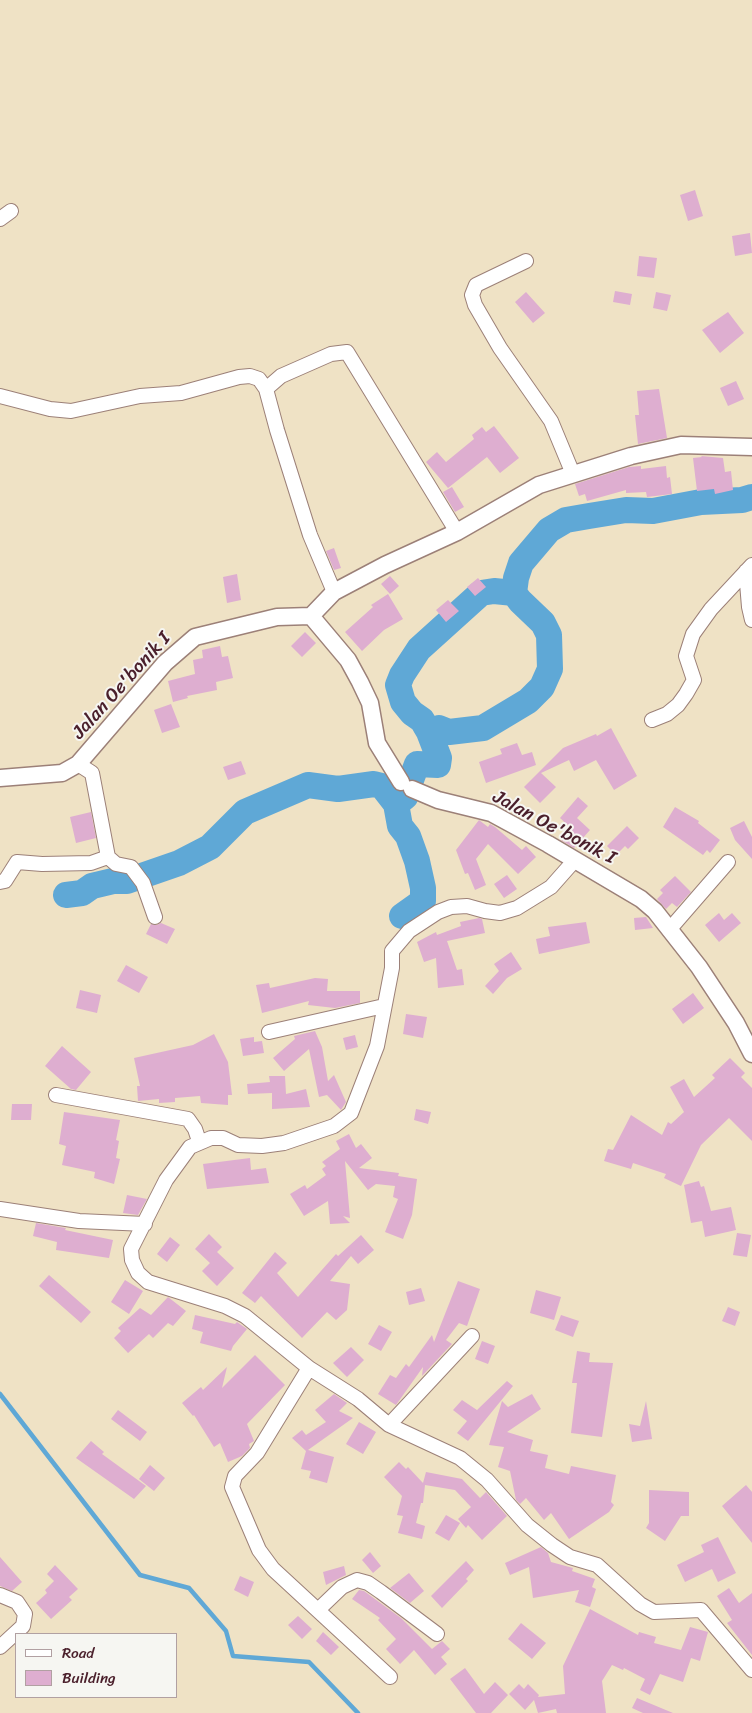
<!DOCTYPE html>
<style>
body{margin:0}
#map{position:relative;width:752px;height:1713px;overflow:hidden;background:#efe2c5;font-family:Sriracha,sans-serif}
canvas{display:block}
.legend{position:absolute;left:15px;top:1633px;width:162px;height:65px;box-sizing:border-box;background:#f6f6f2;border:1px solid #b1a0a2;margin:0;padding:6px 9px;list-style:none;font-size:15px;color:#4a1f2b}
.legend li{display:flex;align-items:center;gap:10px;height:25px}
.legend b{width:25px;border:1px solid #b1a0a2}
</style>
<div id="map">
<canvas width="752" height="1713"></canvas>
<ul class="legend">
<li><b style="height:6px;background:#fff"></b>Road</li>
<li><b style="height:14px;background:#deaed0"></b>Building</li>
</ul>
</div>
<script>
const ctx = document.querySelector('canvas').getContext('2d');
ctx.lineJoin = 'round';
const toPath = rows => new Path2D(rows.map(r => 'M' + r).join(''));
function strokePath(path, color, width, dash) { ctx.strokeStyle = color; ctx.lineWidth = width; ctx.lineCap = dash ? 'butt' : 'round'; ctx.setLineDash(dash || []); ctx.stroke(path); }
function fillPath(path, color) { ctx.fillStyle = color; ctx.fill(path, 'evenodd'); }
function drawText(font, color, halo, rows, align = 'center') {
  ctx.font = font + ' Sriracha,sans-serif'; ctx.lineWidth = 4; ctx.setLineDash([]); ctx.textBaseline = 'middle'; ctx.strokeStyle = halo; ctx.fillStyle = color; for (const [text, x, y, turn = 0] of rows) {
    ctx.save(); ctx.translate(x, y); ctx.rotate((+turn || 0) * Math.PI / 180); ctx.textAlign = isNaN(turn) ? turn : align; if (halo) ctx.strokeText(text, 0, 0); ctx.fillText(text, 0, 0); ctx.restore();
  }
}
const stream = toPath([
 [0,1394,140,1575,189,1588,226,1631,233,1656,309,1662,358,1713]
]);
const river = toPath([
 [429,732,422,720,412,713,403,702,398,685,402,675,419,649,481,593,494,591,514,593],
 [396,804,400,826,408,836,417,861,423,888,423,901,402,916],
 [66,895,82,893,92,886,113,881,127,881,179,863,210,847,245,812,308,785,338,789,374,784,382,786,396,804,405,797,403,787,411,780,417,764,438,765,439,758,429,732,439,728,449,732,483,728,528,701,542,687,550,669,549,635,543,623,520,601,514,593,516,578,521,563,549,530,566,520,589,516,626,510,653,511,701,502,742,500,752,497]
]);
const building = toPath([
 [695,190,703,216,688,221,680,195],
 [750,233,752,253,735,256,732,236],
 [639,256,657,258,654,278,637,276],
 [615,291,632,294,630,305,613,302],
 [526,292,545,313,533,323,515,302],
 [656,292,671,295,667,311,653,308],
 [728,312,744,333,720,353,702,330],
 [736,381,744,399,728,406,720,388],
 [659,389,667,438,638,444,635,415,639,415,637,391],
 [494,426,519,458,500,473,487,457,448,488,426,462,437,452,446,462,474,439,472,435,482,427,486,432],
 [701,456,723,458,725,472,731,471,733,490,715,494,714,489,697,491,693,458,702,457],
 [641,466,641,469,666,466,667,478,670,477,672,494,647,497,646,492,626,493,626,490,587,501,585,494,579,496,575,484,629,467],
 [452,487,464,507,455,512,443,492],
 [334,548,341,568,334,570,326,551],
 [237,574,241,600,227,603,223,577],
 [390,576,399,586,390,594,381,584],
 [478,578,486,587,475,596,467,587],
 [388,594,403,619,384,630,362,651,345,632,373,607,371,605],
 [448,600,459,611,446,622,436,610],
 [305,632,316,643,302,657,291,646],
 [220,646,222,657,228,656,233,678,216,682,217,690,187,696,188,698,173,702,168,681,195,674,193,660,203,658,202,650],
 [171,704,180,727,162,733,154,710],
 [611,728,637,776,614,790,596,760,574,771,569,760,541,773,556,787,540,803,524,787,563,748,596,734,597,736],
 [517,743,522,755,532,752,536,765,486,783,479,762,502,754,500,749],
 [241,761,246,774,228,780,223,767],
 [578,797,588,806,577,818,590,830,574,848,561,840,571,828,560,818],
 [675,807,699,821,698,823,720,840,710,853,707,850,703,855,663,827],
 [91,812,96,838,76,843,70,817],
 [479,820,488,827,490,824,495,827,522,850,526,846,536,857,518,874,488,844,476,859,486,885,475,890,468,873,465,874,456,850],
 [744,821,752,837,752,859,735,840,730,828],
 [627,826,639,838,628,849,625,846,616,855,607,846],
 [507,875,517,889,504,898,494,884],
 [675,876,691,892,677,907,672,903,666,909,657,899,663,893,660,890],
 [719,913,724,920,732,913,741,923,719,942,705,925],
 [646,917,653,928,635,930,634,918],
 [479,918,482,919,485,933,447,941,457,970,462,969,464,985,438,988,436,958,424,962,417,942,436,932,437,935,461,926,460,922],
 [586,922,590,943,539,954,536,939,550,936,548,927],
 [161,923,175,929,167,944,146,934,151,924,157,925],
 [511,952,522,969,507,978,493,994,485,986,499,971,494,964],
 [126,965,148,977,139,993,117,981],
 [315,978,328,979,327,991,360,991,360,1003,335,1008,308,1005,309,1001,262,1013,256,985,269,983,270,988],
 [80,990,101,995,97,1013,76,1008],
 [693,993,704,1008,683,1024,672,1009],
 [406,1014,427,1017,423,1038,403,1034],
 [315,1031,322,1047,328,1081,334,1075,346,1102,341,1110,327,1095,319,1097,309,1049,284,1071,273,1058,295,1039,294,1036],
 [214,1034,228,1062,232,1095,228,1095,228,1105,201,1103,200,1096,175,1098,175,1102,159,1103,159,1099,138,1101,137,1086,140,1086,134,1058,193,1045],
 [355,1035,358,1047,346,1050,343,1038],
 [254,1037,254,1042,262,1041,264,1053,243,1056,240,1039],
 [62,1046,91,1072,76,1090,71,1089,45,1066],
 [730,1058,745,1073,741,1077,752,1088,752,1141,729,1118,701,1145,681,1186,664,1178,666,1174,633,1163,631,1169,604,1161,608,1149,613,1150,631,1115,662,1135,668,1122,671,1124,684,1112,670,1087,684,1079,694,1097,715,1078,712,1075],
 [269,1076,285,1076,286,1094,306,1089,310,1107,272,1109,272,1093,248,1094,247,1084,270,1082],
 [12,1104,32,1104,31,1120,11,1120],
 [416,1109,431,1112,428,1124,414,1120],
 [64,1112,120,1120,116,1140,119,1141,116,1158,120,1159,114,1184,94,1178,95,1172,62,1165,66,1146,59,1144],
 [349,1134,356,1148,361,1144,372,1158,359,1168,399,1173,398,1176,417,1179,412,1215,403,1239,385,1232,398,1199,393,1197,395,1186,376,1184,368,1190,345,1161,350,1218,343,1216,350,1223,330,1224,328,1201,304,1216,290,1194,305,1185,307,1189,326,1175,322,1169,326,1166,322,1162,340,1149,336,1141],
 [250,1158,251,1170,266,1168,269,1183,207,1189,203,1164],
 [699,1181,701,1187,704,1186,711,1211,731,1207,736,1230,705,1237,702,1221,691,1223,684,1185],
 [127,1195,147,1199,138,1215,123,1213],
 [36,1223,66,1228,65,1230,113,1240,109,1258,56,1250,57,1242,33,1236],
 [737,1233,751,1235,747,1257,733,1255],
 [209,1234,222,1247,217,1252,234,1268,217,1286,202,1271,210,1263,195,1249],
 [361,1235,374,1250,358,1264,351,1256,330,1281,350,1284,347,1310,336,1320,327,1312,302,1338,261,1296,255,1303,242,1293,275,1252,287,1263,277,1273,298,1297,336,1254,338,1256],
 [170,1237,180,1245,167,1262,157,1254],
 [49,1275,91,1312,81,1323,39,1286],
 [125,1280,143,1291,129,1314,111,1302],
 [458,1281,480,1289,467,1326,459,1323,446,1340,452,1344,422,1376,423,1367,396,1405,378,1394,390,1375,396,1378,406,1364,409,1367,432,1335,434,1342],
 [421,1288,425,1301,409,1305,406,1292],
 [536,1290,561,1297,554,1320,530,1313],
 [168,1297,186,1311,173,1326,168,1323,153,1338,149,1334,128,1353,114,1338,121,1331,118,1328,140,1308,151,1315],
 [728,1307,740,1312,735,1326,722,1321],
 [195,1315,235,1324,237,1322,247,1329,233,1346,231,1351,200,1343,203,1332,192,1329],
 [561,1315,579,1321,573,1337,555,1330],
 [379,1325,392,1332,381,1351,368,1344],
 [482,1341,495,1346,488,1364,475,1359],
 [351,1347,364,1360,347,1377,333,1363],
 [577,1351,590,1353,589,1362,613,1363,602,1437,571,1433,577,1383,572,1383],
 [255,1355,285,1385,247,1424,254,1441,249,1444,250,1448,242,1456,228,1462,220,1443,214,1447,194,1415,193,1416,182,1403,201,1387,203,1390,227,1367,222,1388],
 [507,1381,513,1386,468,1441,457,1433,467,1421,453,1410,462,1400,477,1410],
 [334,1394,347,1403,339,1411,353,1418,308,1450,334,1457,327,1483,309,1478,311,1471,301,1469,306,1451,292,1438,302,1430,306,1435,326,1422,315,1410],
 [532,1394,541,1409,507,1432,533,1440,530,1451,548,1455,545,1468,569,1474,571,1466,616,1475,611,1502,614,1505,609,1512,569,1539,551,1513,544,1520,526,1498,520,1504,516,1500,510,1471,498,1467,504,1447,489,1445,502,1401,508,1407],
 [646,1401,652,1439,632,1442,629,1424,640,1426],
 [118,1410,147,1432,140,1441,111,1419],
 [359,1422,376,1432,363,1454,346,1444],
 [91,1441,104,1452,102,1454,146,1486,134,1499,76,1458],
 [399,1462,406,1469,408,1467,423,1483,426,1472,462,1479,480,1498,486,1492,507,1516,482,1540,468,1525,466,1528,458,1519,471,1507,455,1490,425,1485,423,1503,421,1503,416,1523,425,1526,422,1539,398,1533,403,1516,397,1515,402,1496,384,1477],
 [150,1465,165,1478,154,1491,139,1479],
 [746,1485,752,1492,752,1543,722,1506],
 [649,1490,689,1492,689,1516,681,1516,665,1541,646,1528,649,1523],
 [446,1515,460,1523,449,1541,435,1533],
 [718,1537,736,1573,718,1582,712,1569,685,1582,677,1565,704,1552,701,1545],
 [541,1547,548,1553,551,1562,573,1568,572,1571,595,1579,592,1587,596,1589,590,1607,575,1602,579,1590,533,1598,529,1567,510,1575,505,1563],
 [370,1552,381,1566,373,1573,362,1560],
 [0,1557,22,1582,12,1591,0,1586],
 [466,1561,474,1570,466,1579,468,1581,442,1608,431,1596],
 [55,1565,78,1589,69,1597,72,1600,51,1619,36,1603,47,1593,45,1590,54,1581,47,1574],
 [344,1566,346,1575,326,1585,323,1572],
 [409,1573,424,1591,410,1603,390,1588],
 [240,1576,254,1582,248,1597,234,1590],
 [729,1588,739,1603,752,1593,752,1655,727,1623,732,1620,717,1596],
 [359,1590,364,1591,401,1618,432,1649,442,1641,450,1649,441,1657,447,1664,435,1675,414,1650,400,1664,386,1649,396,1639,378,1620,380,1618,352,1599],
 [590,1609,638,1635,639,1632,656,1637,654,1643,681,1650,690,1627,708,1632,700,1661,691,1658,683,1682,660,1674,650,1695,640,1690,645,1679,624,1668,623,1670,612,1665,602,1681,606,1713,557,1713,556,1709,538,1713,534,1700,525,1710,509,1694,519,1684,524,1689,528,1684,539,1695,538,1697,565,1694,563,1666],
 [298,1616,312,1629,302,1639,288,1625],
 [521,1623,546,1643,532,1659,508,1639],
 [323,1632,339,1647,331,1655,316,1641],
 [465,1668,484,1694,495,1682,508,1695,491,1713,476,1713,450,1679],
 [637,1698,673,1713,643,1713,632,1708]
]);
const minor = toPath([
 [0,219,11,211],
 [526,261,476,285,472,295,475,305,500,348,551,421,573,474],
 [266,389,281,376,331,354,347,352,457,532],
 [0,396,50,409,71,411,140,396,181,393,239,377,250,376,259,379,266,389,277,430,310,535,334,592],
 [746,571,749,607,752,620],
 [652,720,667,714,678,705,686,694,694,680,686,656,693,634,711,609,752,565],
 [78,764,92,773,108,857,116,864,131,867,143,883,155,917],
 [574,861,551,887,517,908,500,913,485,911,467,906,451,907,438,912,409,931,392,951,392,968,377,1046,351,1113,334,1126,284,1143,262,1146,238,1145,223,1138,211,1138,190,1147,166,1180,131,1249,132,1260,138,1273,148,1282,225,1306,245,1316,309,1368,358,1399,389,1425,460,1458,487,1480,527,1525,552,1545,570,1557,597,1565,640,1604,654,1612,701,1610,752,1670],
 [0,882,5,881,17,862,42,864,91,863,108,857],
 [669,930,728,862],
 [269,1032,384,1006],
 [56,1095,188,1119,195,1129,199,1141],
 [0,1209,79,1221,145,1224],
 [309,1368,257,1453,235,1476,232,1487,259,1550,273,1569,390,1677],
 [389,1425,472,1336],
 [0,1595,17,1602,25,1614,23,1626,0,1647],
 [319,1609,342,1587,357,1580,368,1583,381,1592,437,1634]
]);
const tertiary = toPath([
 [311,616,334,592,385,565,457,532,539,485,631,456,681,445,752,447],
 [0,778,62,773,78,764,165,663,195,637,277,617,311,616,348,660,360,682,370,703,377,743,401,782],
 [412,789,438,800,491,813,548,844,641,899,655,911,699,967,736,1023,752,1054]
]);
const streetNames = [
 ["Jalan Oe'bonik I",122,686,-48],
 ["Jalan Oe'bonik I",554,828,28]
];
strokePath(stream, '#5fa8d6', 4.5);
strokePath(river, '#5fa8d6', 26);
fillPath(building, '#deaed0');
strokePath(minor, '#9c8078', 16);
strokePath(tertiary, '#9c8078', 19);
strokePath(minor, '#fff', 14);
strokePath(tertiary, '#fff', 16);
drawText('19px', '#4a1f2b', '#f6f6f2', streetNames);
</script>
